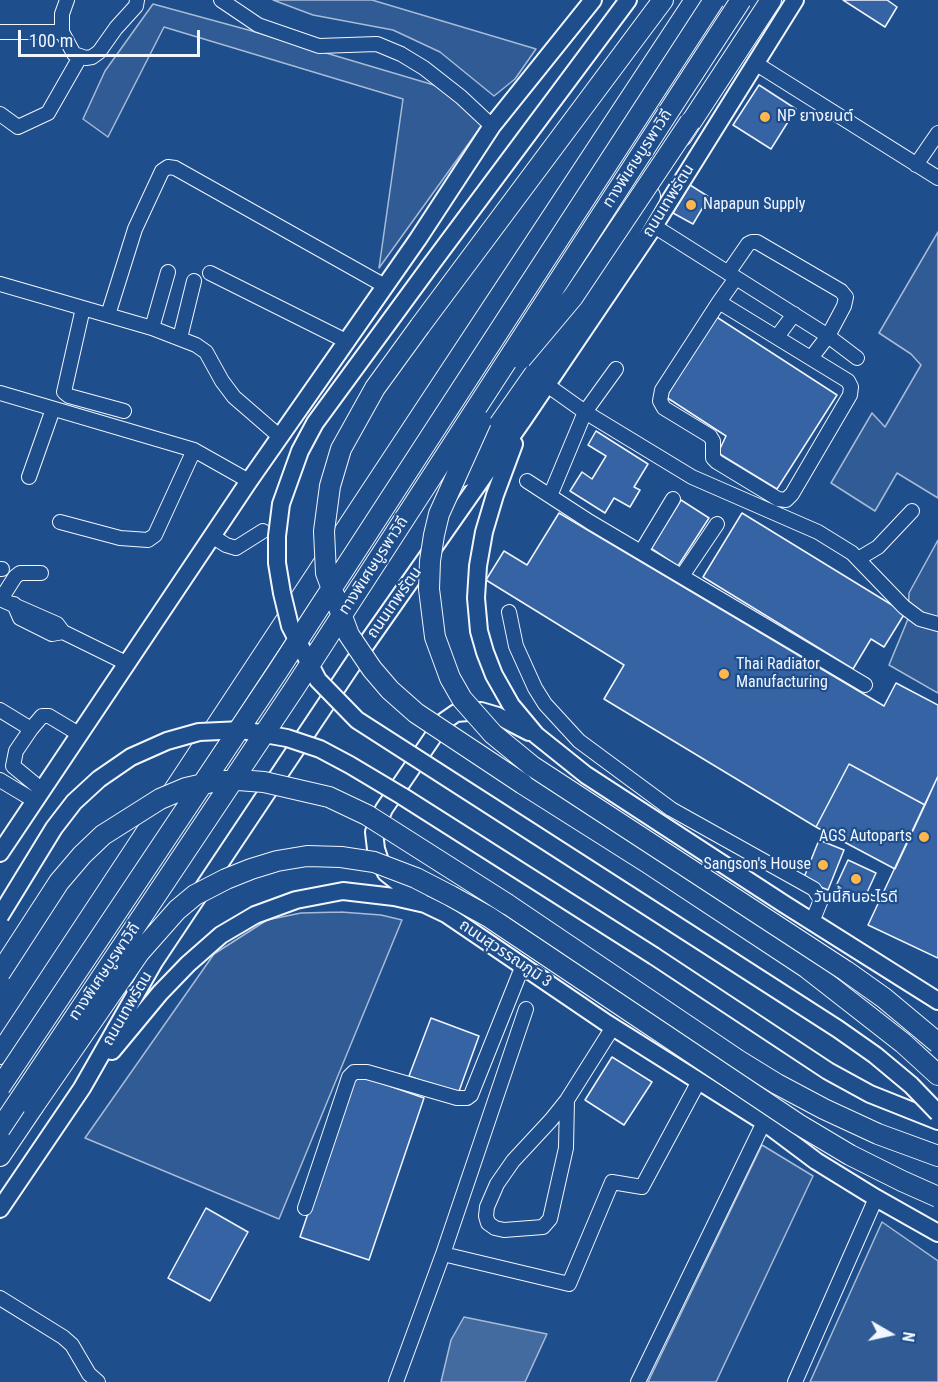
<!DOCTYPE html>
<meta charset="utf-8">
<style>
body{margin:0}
#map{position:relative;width:938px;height:1382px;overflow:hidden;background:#1f4e8c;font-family:"Roboto Condensed",sans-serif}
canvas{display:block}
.north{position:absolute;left:860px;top:1304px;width:60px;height:60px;-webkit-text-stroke:4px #1f4e8c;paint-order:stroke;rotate:99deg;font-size:16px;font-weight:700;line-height:24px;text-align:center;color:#f2f6ff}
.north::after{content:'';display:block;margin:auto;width:21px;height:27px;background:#f2f6ff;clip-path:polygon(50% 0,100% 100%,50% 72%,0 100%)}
.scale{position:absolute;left:18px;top:30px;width:182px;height:27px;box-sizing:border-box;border:3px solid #f2f6ff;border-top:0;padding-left:8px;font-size:18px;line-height:21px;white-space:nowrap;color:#f2f6ff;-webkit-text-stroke:4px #1f4e8c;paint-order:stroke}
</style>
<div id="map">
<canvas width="938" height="1382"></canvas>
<div class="north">N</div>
<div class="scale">100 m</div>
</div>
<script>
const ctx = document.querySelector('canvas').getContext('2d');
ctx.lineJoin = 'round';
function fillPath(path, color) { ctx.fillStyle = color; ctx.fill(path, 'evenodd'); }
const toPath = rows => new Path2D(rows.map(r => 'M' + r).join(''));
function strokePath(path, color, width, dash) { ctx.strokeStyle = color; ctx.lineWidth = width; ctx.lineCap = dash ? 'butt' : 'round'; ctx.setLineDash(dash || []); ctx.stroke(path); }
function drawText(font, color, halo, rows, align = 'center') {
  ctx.font = font + ' "Roboto Condensed","Noto Sans Thai",sans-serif'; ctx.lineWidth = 4.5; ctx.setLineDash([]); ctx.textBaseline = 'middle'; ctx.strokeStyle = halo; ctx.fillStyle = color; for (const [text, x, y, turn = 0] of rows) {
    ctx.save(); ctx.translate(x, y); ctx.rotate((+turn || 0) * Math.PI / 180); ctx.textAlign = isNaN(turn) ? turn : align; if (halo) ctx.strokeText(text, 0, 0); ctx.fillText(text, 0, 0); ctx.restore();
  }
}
const green = toPath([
 [273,0,372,0,536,49,515,79,494,96,440,52,393,30,313,15,273,0],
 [153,4,252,31,444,88,482,125,379,268,403,99,164,27,108,137,83,119,105,71,153,4],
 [938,232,938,498,897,473,875,511,831,483,872,413,885,427,921,365,911,354,879,333,938,232],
 [938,540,938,693,889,665,908,619,909,593,938,540],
 [341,912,381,915,402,920,279,1219,85,1138,214,954,267,920,301,913,341,912],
 [762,1145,813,1176,716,1382,648,1382,762,1145],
 [882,1222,938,1261,938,1382,810,1382,882,1222]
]);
const water = toPath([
 [464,1317,547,1334,525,1382,441,1382,451,1340,464,1317]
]);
const building = toPath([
 [843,0,887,0,897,7,885,27,843,0],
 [759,85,796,109,771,149,733,125,759,85],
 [690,185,709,197,693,224,673,213,690,185],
 [715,316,837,395,777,489,718,453,726,436,666,397,715,316],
 [596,431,648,464,634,487,640,490,630,507,614,498,605,513,570,491,582,472,592,479,606,456,588,445,596,431],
 [681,500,709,518,678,566,651,548,681,500],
 [559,513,884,706,896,683,938,705,938,776,925,805,849,764,816,827,604,699,624,665,486,580,504,551,527,565,559,513],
 [742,513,905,613,884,647,871,639,853,669,703,577,742,513],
 [849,764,925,805,895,869,816,827,849,764],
 [938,776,938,958,868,925,938,776],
 [819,840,844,850,828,890,803,880,819,840],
 [848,860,876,873,864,899,836,886,848,860],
 [431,1018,479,1036,458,1094,409,1076,431,1018],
 [612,1057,652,1082,624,1125,585,1100,612,1057],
 [355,1074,424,1098,369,1260,300,1237,355,1074],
 [206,1208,248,1232,210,1301,168,1278,206,1208]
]);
const minor = toPath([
 [67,0,62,14,62,32,74,54,86,58,92,57,99,52,116,28,136,6,137,0],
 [221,0,258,25,319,46,377,44,401,54,424,68,461,97,492,126],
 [0,32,62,32],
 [755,63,938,178],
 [0,114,18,127,48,113,80,57],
 [916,165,938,133],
 [654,226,828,336,857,358],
 [210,273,346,341],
 [728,273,748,244,752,242,757,242,841,291,846,297,844,306,828,336,811,358],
 [0,284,152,328,196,345,206,352,222,381,234,397,279,436],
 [719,302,848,381,851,387,850,395,792,494,786,500,778,499,717,462,713,458,713,441,710,436,664,408,660,401,662,390,719,302,736,278],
 [83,308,64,392,69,396,124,411],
 [108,315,135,229,162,171,168,167,175,168,385,286],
 [152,328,168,272],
 [777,337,794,314],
 [180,338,194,281],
 [616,369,585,412,550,496,590,522,865,685],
 [547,385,585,412,692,477,818,532,852,553,904,607,920,619,938,624],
 [0,393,194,450,249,481],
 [29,477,53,409],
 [527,481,550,496],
 [60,522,120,538,148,540,155,535,194,450],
 [212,536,226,545,236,548,263,531],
 [641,552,673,499],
 [858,559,878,547,912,511],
 [0,569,2,569],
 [682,576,717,524],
 [0,599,57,624,63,632,126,663],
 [1,599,15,577,20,573,41,573],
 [14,604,20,618,52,634,63,632],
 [509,612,516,646,535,688,545,704,579,741,671,809,814,889,821,900,812,922],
 [0,710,31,729],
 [0,780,35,801],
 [42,790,13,766,16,751,31,729,42,716,49,716,79,734],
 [526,1009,443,1254,569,1284,612,1182,642,1187,699,1081],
 [567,1100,566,1148,550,1219,543,1227,504,1230,495,1228,488,1223,486,1216,487,1207,497,1184,513,1161,551,1120,567,1100,613,1027],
 [305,1208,349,1077,354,1072,367,1072,457,1098,467,1098,471,1095,523,965],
 [0,1298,63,1337,72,1345,89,1374,98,1382],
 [396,1382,443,1254],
 [638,1382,764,1122],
 [795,1382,876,1198]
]);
const major = toPath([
 [430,266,628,0],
 [514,444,495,495,484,532,478,566,476,598,479,631,485,652,494,675,511,705,536,735,586,775,784,904,938,1001],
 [0,853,249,481,418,239,492,126,593,0],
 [420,900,386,873,380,861,376,849,374,832,384,809,443,722,456,713,481,711,498,716,529,732],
 [654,956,828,1071,870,1094,938,1121],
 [112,1051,160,993,188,964,221,935,255,915,296,900,343,891,394,897,425,904,446,914,608,1024,764,1122,816,1161,876,1198,938,1233],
 [0,1209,82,1088,154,962,362,650,523,420,654,226,795,0]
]);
const highway = toPath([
 [682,136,771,0],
 [420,326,663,0],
 [463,476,605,273,650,196],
 [523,784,648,863,807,968,903,1043,938,1075],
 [507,904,738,1060,777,1084,824,1109,878,1134,938,1156],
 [0,1054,695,0],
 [0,1156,33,1107]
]);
const majorBridge = toPath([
 [430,266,315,423,300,451,281,504,277,536,277,563,282,593,290,626,318,680,357,720,838,1029,875,1055,911,1085,938,1113],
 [0,916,54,828,74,802,99,779,131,757,167,741,199,732,242,730,287,738,320,749,350,765,402,796,654,956]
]);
const highwayBridge = toPath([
 [420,326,375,388,341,449,330,486,324,531,326,573,349,635,372,669,390,690,416,713,523,784],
 [521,359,573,297,690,122],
 [481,421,439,514,434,535,430,561,429,589,435,637,450,678,462,699,493,734,532,766,846,971,884,998,938,1043],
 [0,973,59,882,82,855,103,835,160,799,186,788,212,782,238,780,264,782,329,797,367,815,507,904],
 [0,1087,278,671,714,0],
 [33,1107,139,953,177,910,195,895,226,879,251,869,277,861,307,856,341,857,374,862,416,878,451,896,489,917,798,1124,850,1155,902,1181,938,1197],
 [0,1129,294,689,741,0]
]);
const markers = [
 [765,117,6,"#ffb74d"],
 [691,205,6,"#ffb74d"],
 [724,674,6,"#ffb74d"],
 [924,837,6,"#ffb74d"],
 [823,865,6,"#ffb74d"],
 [856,879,6,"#ffb74d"]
];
const poiNames = [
 ["NP ยางยนต์",777,117],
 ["Napapun Supply",703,205],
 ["Thai Radiator",736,665],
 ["Manufacturing",736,683],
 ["AGS Autoparts",912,837,"right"],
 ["Sangson's House",811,865,"right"],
 ["วันนี้กินอะไรดี",856,898,"center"]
];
const streetNames = [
 ["ทางพิเศษบูรพาวิถี",638,159,-57],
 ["ถนนเทพรัตน",669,201,-58],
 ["ทางพิเศษบูรพาวิถี",374,566,-57],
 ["ถนนเทพรัตน",395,603,-55],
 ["ถนนสุวรรณภูมิ 3",505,954,34],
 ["ทางพิเศษบูรพาวิถี",105,972,-56],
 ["ถนนเทพรัตน",128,1009,-60]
];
fillPath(green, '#305b95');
strokePath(green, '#a8bbd7', 1.5);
fillPath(water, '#446ba0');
strokePath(water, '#a8bbd7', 1.5);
fillPath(building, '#3563a3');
strokePath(building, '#f2f6ff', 1.5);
strokePath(minor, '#f2f6ff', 16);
strokePath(major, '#f2f6ff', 20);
strokePath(highway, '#f2f6ff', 22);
strokePath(minor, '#1f4e8c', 14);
strokePath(major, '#1f4e8c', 16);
strokePath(highway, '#1f4e8c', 20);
strokePath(majorBridge, '#f2f6ff', 20, []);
strokePath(highwayBridge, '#f2f6ff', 22, []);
strokePath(majorBridge, '#1f4e8c', 16);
strokePath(highwayBridge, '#1f4e8c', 20);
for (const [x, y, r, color] of markers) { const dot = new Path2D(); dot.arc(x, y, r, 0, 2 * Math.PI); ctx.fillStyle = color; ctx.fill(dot); strokePath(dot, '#1f4e8c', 2); }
drawText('16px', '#f2f6ff', '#1f4e8c', poiNames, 'left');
drawText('16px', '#f2f6ff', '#1f4e8c', streetNames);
</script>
